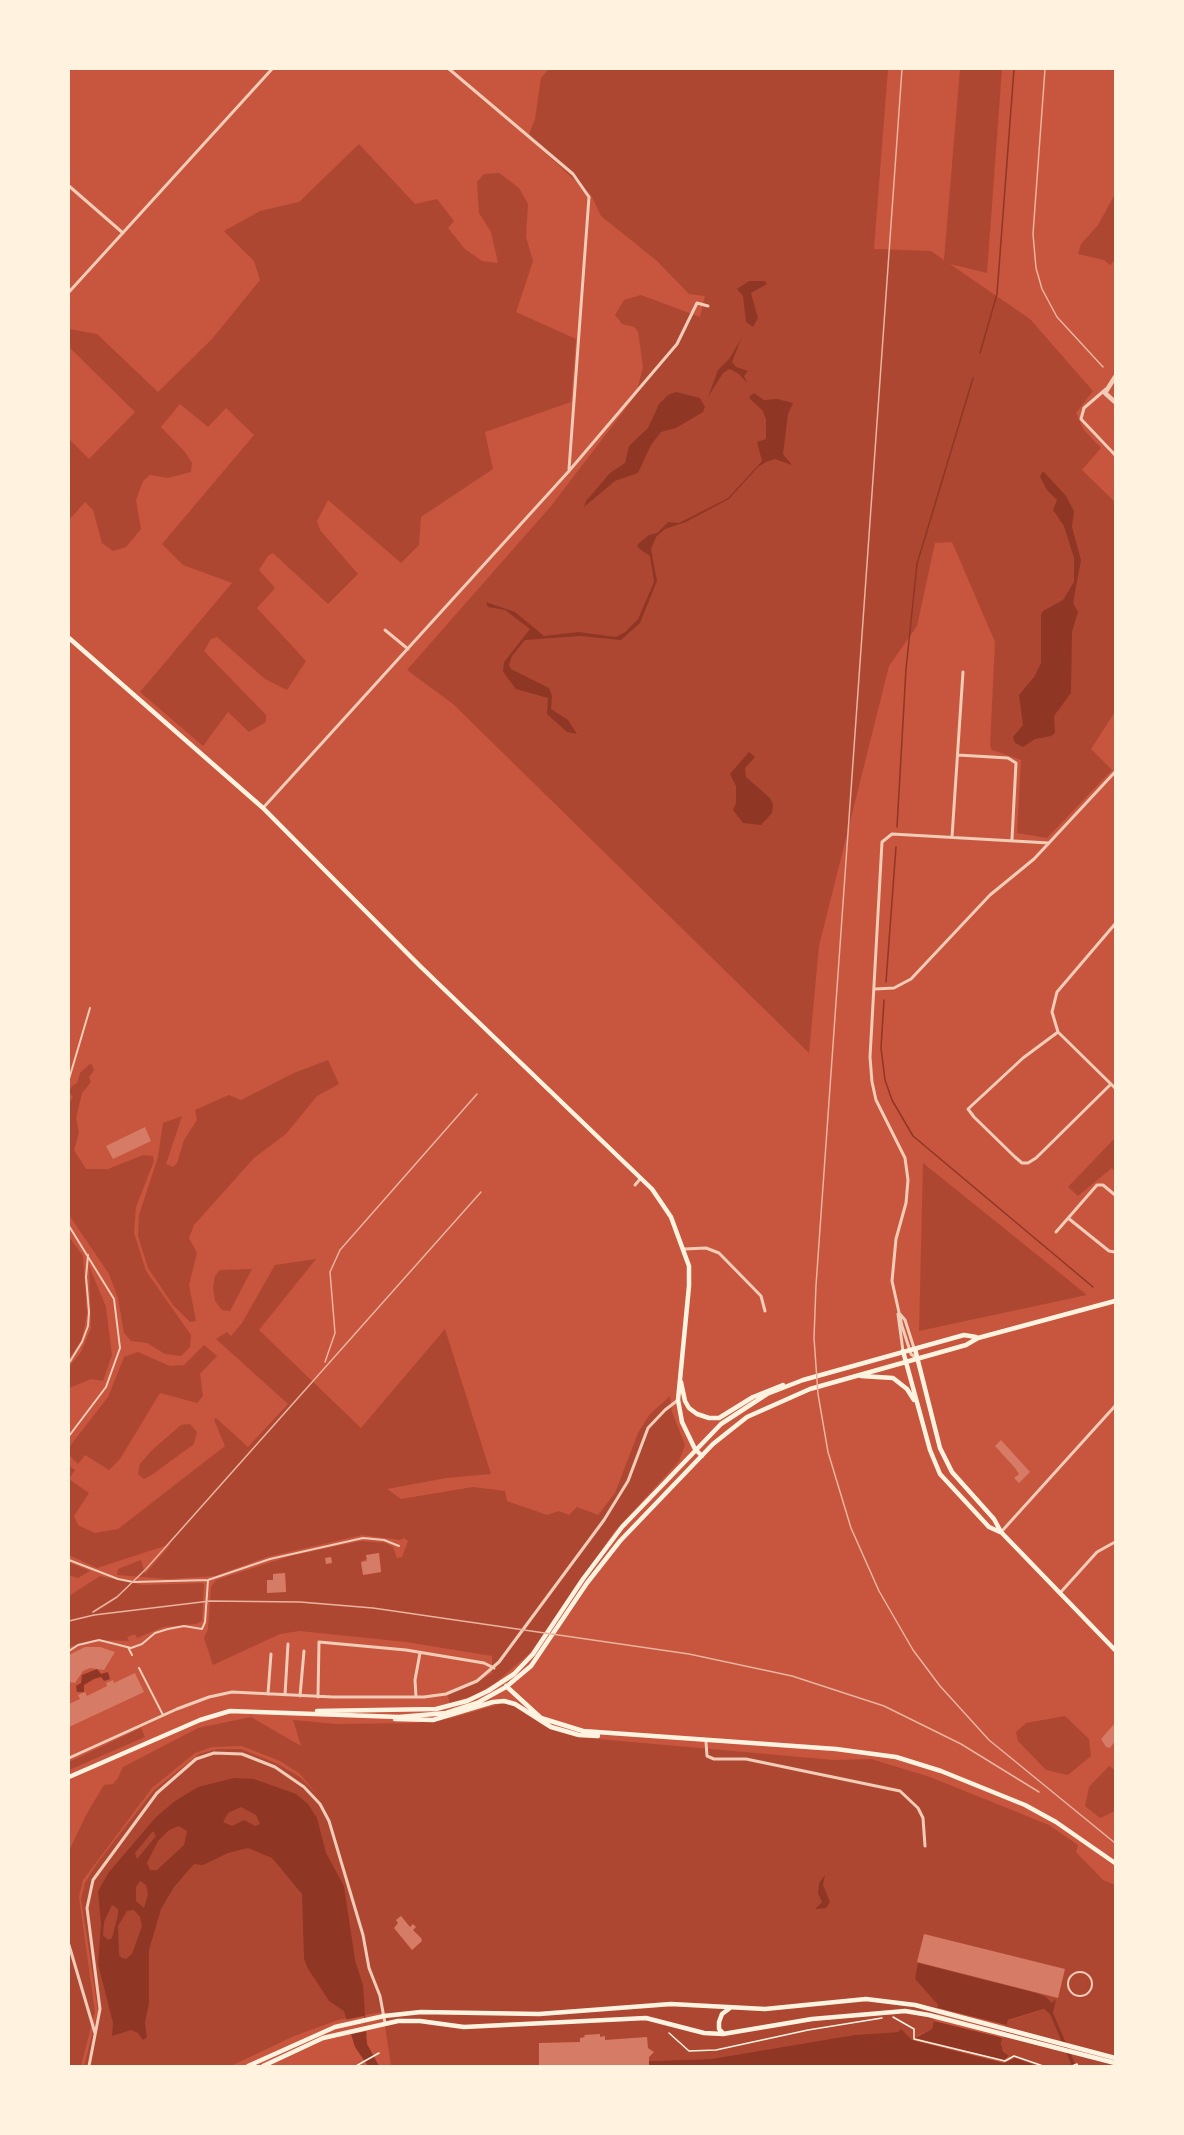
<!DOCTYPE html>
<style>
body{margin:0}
#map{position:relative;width:1184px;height:2135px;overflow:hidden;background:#c8553d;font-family:"Nunito Sans",sans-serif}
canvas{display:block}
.frame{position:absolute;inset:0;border:70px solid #fff3e0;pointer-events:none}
</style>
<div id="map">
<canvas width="1184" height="2135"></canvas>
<div class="frame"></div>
</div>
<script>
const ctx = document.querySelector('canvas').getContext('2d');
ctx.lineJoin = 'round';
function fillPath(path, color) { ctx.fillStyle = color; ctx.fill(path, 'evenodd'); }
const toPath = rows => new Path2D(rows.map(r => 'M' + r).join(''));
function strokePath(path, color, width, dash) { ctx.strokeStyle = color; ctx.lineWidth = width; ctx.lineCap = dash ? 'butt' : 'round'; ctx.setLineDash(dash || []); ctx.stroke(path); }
const green = toPath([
 [549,69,888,69,874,249,931,251,944,260,960,69,1002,69,987,273,950,264,1030,319,1093,391,1076,413,1084,430,1101,448,1082,470,1115,502,1115,712,1091,749,1112,770,1047,838,1017,833,1021,760,992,750,990,746,995,642,952,542,935,543,917,626,889,666,819,946,809,1053,453,704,407,670,551,506,636,395,643,367,638,332,634,327,622,324,615,315,624,300,641,295,700,317,705,296,689,294,657,261,601,216,591,195,528,137,535,119,541,78],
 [359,144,415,204,437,199,454,221,448,228,465,249,482,261,498,263,491,232,479,213,477,182,484,174,499,173,519,188,528,204,526,237,533,261,516,312,576,339,571,402,485,432,493,469,421,517,419,545,401,563,328,500,317,521,320,530,358,574,328,604,273,553,268,556,259,570,275,588,257,608,306,661,287,690,265,679,217,637,211,639,204,651,266,715,266,722,249,732,228,712,203,746,140,692,232,583,183,565,162,544,254,435,226,408,208,427,180,404,161,427,185,452,192,463,191,472,168,478,150,475,143,481,136,500,141,529,126,547,113,551,102,543,93,510,85,502,69,520,69,439,89,459,135,412,69,347,69,329,97,334,158,392,212,339,260,280,254,261,224,231,260,211,299,202],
 [1115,194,1115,260,1110,265,1104,260,1078,254,1081,244,1098,225],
 [328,1060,339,1084,317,1096,286,1134,254,1158,194,1225,189,1238,197,1253,189,1285,196,1321,190,1322,173,1305,148,1268,138,1236,139,1215,158,1157,163,1123,182,1116,166,1164,173,1167,177,1163,184,1140,197,1120,195,1110,229,1095,241,1100,294,1073],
 [91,1063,94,1070,89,1077,91,1082,82,1093,76,1118,79,1133,74,1150,86,1169,108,1169,143,1155,153,1156,154,1161,136,1207,134,1233,146,1271,191,1335,190,1347,181,1356,165,1354,147,1343,131,1341,124,1333,118,1298,109,1274,69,1215,69,1103,73,1097,69,1092,72,1086,77,1083,80,1073],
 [1115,1138,1115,1172,1112,1168,1078,1196,1068,1187],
 [923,1163,1087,1295,919,1331],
 [69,1237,83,1256,87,1314,82,1339,69,1359],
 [316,1259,259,1330,361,1428,445,1329,491,1474,446,1478,387,1489,401,1499,473,1487,505,1491,507,1501,547,1515,559,1511,569,1515,577,1507,598,1515,615,1493,638,1433,649,1415,670,1396,672,1412,685,1445,679,1461,614,1532,530,1653,494,1684,472,1696,450,1703,447,1694,479,1681,492,1673,492,1656,406,1642,299,1631,280,1634,213,1665,204,1638,208,1629,211,1587,216,1580,290,1556,361,1541,386,1543,393,1547,397,1558,402,1557,408,1541,404,1538,400,1540,362,1535,267,1557,215,1576,167,1579,117,1575,118,1569,141,1560,145,1574,171,1544,97,1568,69,1555,69,1466,75,1470,69,1479,89,1493,74,1516,78,1525,95,1533,118,1529,225,1446,214,1420,216,1418,248,1447,288,1404,216,1339,227,1332,231,1336,242,1323,275,1265],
 [379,1553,381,1572,363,1574,361,1562],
 [285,1573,286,1592,267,1592,267,1580,273,1580,273,1574],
 [89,1266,106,1307,112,1355,103,1381,91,1379,69,1388,69,1367,81,1352,91,1328],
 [252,1269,230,1311,222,1310,215,1301,213,1287,215,1276,220,1270],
 [204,1345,217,1356,200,1374,203,1396,197,1403,160,1393,120,1459,109,1470,85,1455,78,1464,69,1455,70,1446,108,1397,124,1357,138,1352,170,1366,184,1365],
 [190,1424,197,1432,194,1444,153,1474,144,1479,138,1474,140,1464,151,1451,181,1425],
 [69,1562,70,1563,90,1571,78,1578,69,1575],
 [100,1576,143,1585,202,1583,204,1585,202,1621,196,1624,163,1627,137,1638,135,1634,127,1637,129,1641,93,1640,69,1647,69,1596],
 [503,1703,515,1707,546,1727,576,1737,834,1760,871,1759,930,1777,1049,1825,1078,1845,1076,1852,1103,1880,1115,1885,1115,2066,1037,2066,1011,2059,1001,2047,1007,2021,1049,2008,915,1979,938,2005,932,2029,918,2035,914,2041,898,2032,854,2035,711,2059,649,2061,649,2066,391,2066,383,2012,338,2020,294,2036,231,2066,84,2066,98,2011,81,1899,85,1883,98,1862,154,1790,199,1754,217,1749,241,1749,278,1764,300,1777,317,1794,300,1774,280,1761,242,1746,212,1747,195,1753,152,1788,83,1880,79,1897,95,2012,81,2066,69,2066,69,1851,86,1815,104,1785,113,1784,118,1778,123,1767,198,1728,251,1717,301,1746,293,1720,336,1724,414,1723,452,1718],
 [1065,1716,1089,1739,1091,1756,1068,1775,1046,1770,1018,1741,1016,1732,1026,1723],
 [141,1728,145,1737,69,1770,69,1762],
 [1109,1766,1115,1770,1115,1811,1100,1818,1085,1806,1089,1787]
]);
const water = toPath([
 [749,281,765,281,767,284,751,293,758,318,753,327,746,322,743,296,737,289],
 [741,339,732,362,736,367,748,371,744,376,747,383,739,374,730,369,723,373,708,397,718,370,729,359],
 [676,392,700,398,705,407,703,412,676,428,661,432,651,445,638,473,615,481,584,507,586,501,610,473,625,463,629,446,648,428,659,404,668,395],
 [754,393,764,400,777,399,793,403,788,414,783,454,792,465,775,459,766,462,758,467,729,499,686,522,665,529,656,537,651,549,657,581,640,623,621,640,580,636,525,640,512,656,509,665,511,669,549,688,552,696,551,709,568,720,577,734,567,732,547,714,548,698,516,689,506,676,503,671,504,662,530,629,505,610,488,607,486,602,515,612,544,636,578,632,616,637,625,632,638,619,654,582,650,556,641,550,637,546,639,543,649,535,657,533,668,522,679,523,728,498,762,461,757,442,766,439,766,419,762,410,751,400,749,397],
 [1043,471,1066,496,1074,511,1072,527,1081,560,1073,603,1078,612,1072,632,1071,693,1054,716,1055,733,1051,736,1035,739,1023,747,1015,743,1013,737,1023,725,1019,695,1034,677,1041,663,1041,615,1043,611,1063,600,1074,582,1074,558,1064,526,1053,510,1057,500,1047,490,1041,479,1040,476],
 [749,752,755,757,745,768,746,777,770,798,773,804,772,813,761,825,743,823,733,810,736,803,736,786,730,774],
 [97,1669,101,1674,108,1672,110,1679,104,1681,101,1677,94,1679,84,1685,84,1692,77,1692,76,1686,81,1683,82,1675],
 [234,1778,254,1779,296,1794,308,1804,317,1818,326,1853,344,1886,355,1960,363,1985,367,2044,379,2066,368,2066,355,2047,344,2011,329,2001,307,1967,304,1958,302,1894,272,1858,248,1848,228,1853,203,1865,194,1864,174,1887,161,1909,149,1950,149,2003,145,2023,147,2037,143,2040,138,2033,131,2030,112,2036,113,2023,98,1964,101,1924,98,1891,109,1872,156,1817,175,1801,198,1787],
 [241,1807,256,1815,260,1824,255,1826,244,1820,232,1826,223,1822,228,1813],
 [179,1826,187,1831,184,1845,157,1870,150,1870,147,1863,158,1841,169,1830],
 [153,1831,156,1836,137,1859,135,1853],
 [140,1881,146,1885,148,1894,144,1908,136,1901,136,1887],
 [112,1905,118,1909,118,1915,112,1938,108,1940,103,1935,104,1922],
 [134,1910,140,1917,142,1926,132,1954,126,1959,122,1958,119,1955,118,1926,127,1911],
 [825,1875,823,1885,830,1902,826,1908,818,1909,815,1909,822,1902,818,1893,819,1883],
 [918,1963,1036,1993,1046,1997,1052,2003,1056,1999,1053,2013,1076,2066,1072,2066,1050,2014,1044,2009,1008,2020,1001,2044,1003,2051,1009,2056,1004,2060,915,2038,932,2029,938,2005,915,1979],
 [901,2029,912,2040,1004,2063,1015,2058,1037,2066,643,2066,649,2061,711,2059,854,2035,898,2032]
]);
const pier = toPath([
 [938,2008,1006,2025,1003,2038,934,2021],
 [364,2016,367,2031,348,2035,344,2020]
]);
const stream = toPath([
 [980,353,997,294,1014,69],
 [897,827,906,669,917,564,973,378],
 [886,982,896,847],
 [884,1000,881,1048,885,1080,892,1100,913,1136,1093,1287]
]);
const building = toPath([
 [145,1127,151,1141,113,1159,106,1146],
 [1001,1440,1030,1472,1019,1483,1014,1478,1019,1474,1015,1468,995,1446],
 [379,1553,381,1572,363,1575,361,1562,367,1561,366,1555],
 [331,1557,332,1563,326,1564,325,1558],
 [285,1573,286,1592,267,1593,267,1580,273,1580,273,1574],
 [85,1647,100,1647,115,1652,104,1670,90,1668,83,1671,75,1683,69,1682,69,1655],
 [135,1673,144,1692,69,1727,69,1704,80,1699,78,1695,85,1692,87,1696,107,1686,106,1683,113,1680,114,1683],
 [1115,1723,1115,1741,1110,1748,1106,1747,1101,1739],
 [401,1916,410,1927,413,1924,416,1927,413,1930,421,1938,422,1941,412,1950,394,1928,398,1923,396,1920],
 [924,1934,1065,1969,1058,1998,917,1962],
 [600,2034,600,2037,605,2036,605,2040,647,2037,648,2048,654,2052,649,2057,649,2066,539,2066,539,2043,580,2042,580,2038,585,2037,584,2035]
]);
const path = toPath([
 [893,2017,914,2029,914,2039,1005,2061,1014,2056,1043,2066],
 [669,2033,689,2051,716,2050,808,2030,882,2018],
 [356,2066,379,2053],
 [1072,2066,1077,2064,1078,2066]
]);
const pedestrian = toPath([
 [69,1079,90,1008],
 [69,1226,114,1299,120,1348,106,1387,69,1436],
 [69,1363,82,1342,88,1326,89,1312,86,1277,88,1255],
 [69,1560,118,1579,133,1582,208,1580,270,1559,363,1538,384,1540,399,1546],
 [128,1647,132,1655],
 [69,1651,78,1645,99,1640,131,1648,142,1644,155,1633,168,1629,184,1626,202,1629,205,1622,208,1580],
 [139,1668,163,1715],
 '1068 1984a12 12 0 1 1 24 0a12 12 0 1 1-24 0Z'
]);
const minor = toPath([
 [449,69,573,174,589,197,569,469],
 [69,186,123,233],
 [69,292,272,69],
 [1106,389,1084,408,1081,419,1115,455],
 [385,630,408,649],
 [958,755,1008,758,1016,763,1012,839],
 [263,808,569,471,677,344,697,303,708,306],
 [952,837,963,672],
 [1115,924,1057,992,1052,1012,1058,1032,1115,1088],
 [875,989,894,988,911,979,990,895,1034,859,1115,772],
 [1058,1032,1023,1058,968,1109,974,1117,1015,1157,1022,1163,1028,1163,1036,1158,1110,1085],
 [635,1185,641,1178],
 [1068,1218,1109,1251,1115,1252],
 [1056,1232,1097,1185,1103,1185,1115,1195],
 [684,1249,706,1248,719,1253,761,1296,765,1311],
 [899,1313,905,1320,914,1348],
 [898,1314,903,1351],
 [917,1359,911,1354,902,1326,892,1281,896,1239,906,1203,908,1180,905,1158,876,1100,872,1082,870,1057,882,842,892,834,1049,843],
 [1002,1531,1115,1406],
 [1060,1593,1097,1552,1115,1542],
 [268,1694,271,1654],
 [285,1695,288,1644],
 [300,1696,304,1651],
 [318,1697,319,1642,406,1650,484,1663,494,1668],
 [416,1697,415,1680,420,1653],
 [706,1742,707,1756,714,1759,746,1759,900,1791,918,1808,923,1818,925,1846],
 [69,1758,177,1709,209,1697,232,1692,333,1697,424,1697,446,1694,477,1681,499,1662,604,1520,628,1481,648,1428,665,1410,678,1400],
 [69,1945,95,2033],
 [89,2066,100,2009,87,1908,93,1880,157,1793,196,1759,214,1753,242,1754,275,1767,304,1787,320,1804,329,1821,363,1935,369,1968,380,1996,385,2023]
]);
const tertiary = toPath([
 [1115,377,1105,393,1115,402]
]);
const secondary = toPath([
 [69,638,263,808,420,966,652,1189,671,1217,689,1266,689,1286,678,1400,682,1422,695,1449,702,1456],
 [915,1349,940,1448,952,1472,994,1519,1001,1532,1115,1650],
 [903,1351,930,1450,940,1474,989,1527,1000,1532],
 [861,1376,893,1378,907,1389,914,1400],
 [681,1382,685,1401,689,1408,697,1414,709,1418,719,1418,753,1397,783,1385],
 [506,1686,541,1718,583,1731,836,1749,896,1757,941,1771,1025,1805,1056,1822,1115,1863],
 [317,1711,436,1709,467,1701,488,1691,514,1674,533,1654,583,1579,622,1527,721,1424,767,1394,803,1380,964,1335,976,1337],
 [395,1719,433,1720,493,1702,504,1701,515,1704,551,1727,579,1735,598,1736],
 [69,1777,200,1720,230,1711,399,1717,446,1713,477,1703,506,1687,531,1666,587,1583,620,1541,713,1444,747,1417,810,1389,966,1345,978,1338,1115,1301],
 [724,2034,719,2029,719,2022,722,2014,730,2008],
 [248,2066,335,2027,384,2016,421,2012,539,2014,671,2004,765,2009,866,1999,915,2005,1115,2058],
 [263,2066,323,2038,398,2021,420,2021,464,2027,646,2018,704,2033,723,2034,812,2019,905,2011,929,2015,1115,2063]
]);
const rail = toPath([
 [902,69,816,1285,814,1338,818,1394,828,1452,851,1528,879,1591,913,1650,940,1686,989,1740,1115,1843],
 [1045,69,1033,234,1036,268,1042,289,1057,317,1103,367],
 [325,1362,335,1333,330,1272,340,1250,477,1094],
 [93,1612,117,1597,146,1569,481,1192],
 [69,1621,94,1615,210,1601,300,1602,373,1608,689,1654,792,1676,884,1706,961,1744,1039,1792]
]);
fillPath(green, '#ae4732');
fillPath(water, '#8f3625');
fillPath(pier, '#c8553d');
strokePath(stream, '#8f3625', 1.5);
fillPath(building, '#d67c66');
strokePath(path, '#fff3e0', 1.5);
strokePath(pedestrian, '#f1ccb7', 2);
strokePath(minor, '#f1ccb7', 3);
strokePath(tertiary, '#f1ccb7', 4.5);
strokePath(secondary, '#fff3e0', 4.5);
strokePath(rail, '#e9b49f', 1.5);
</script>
